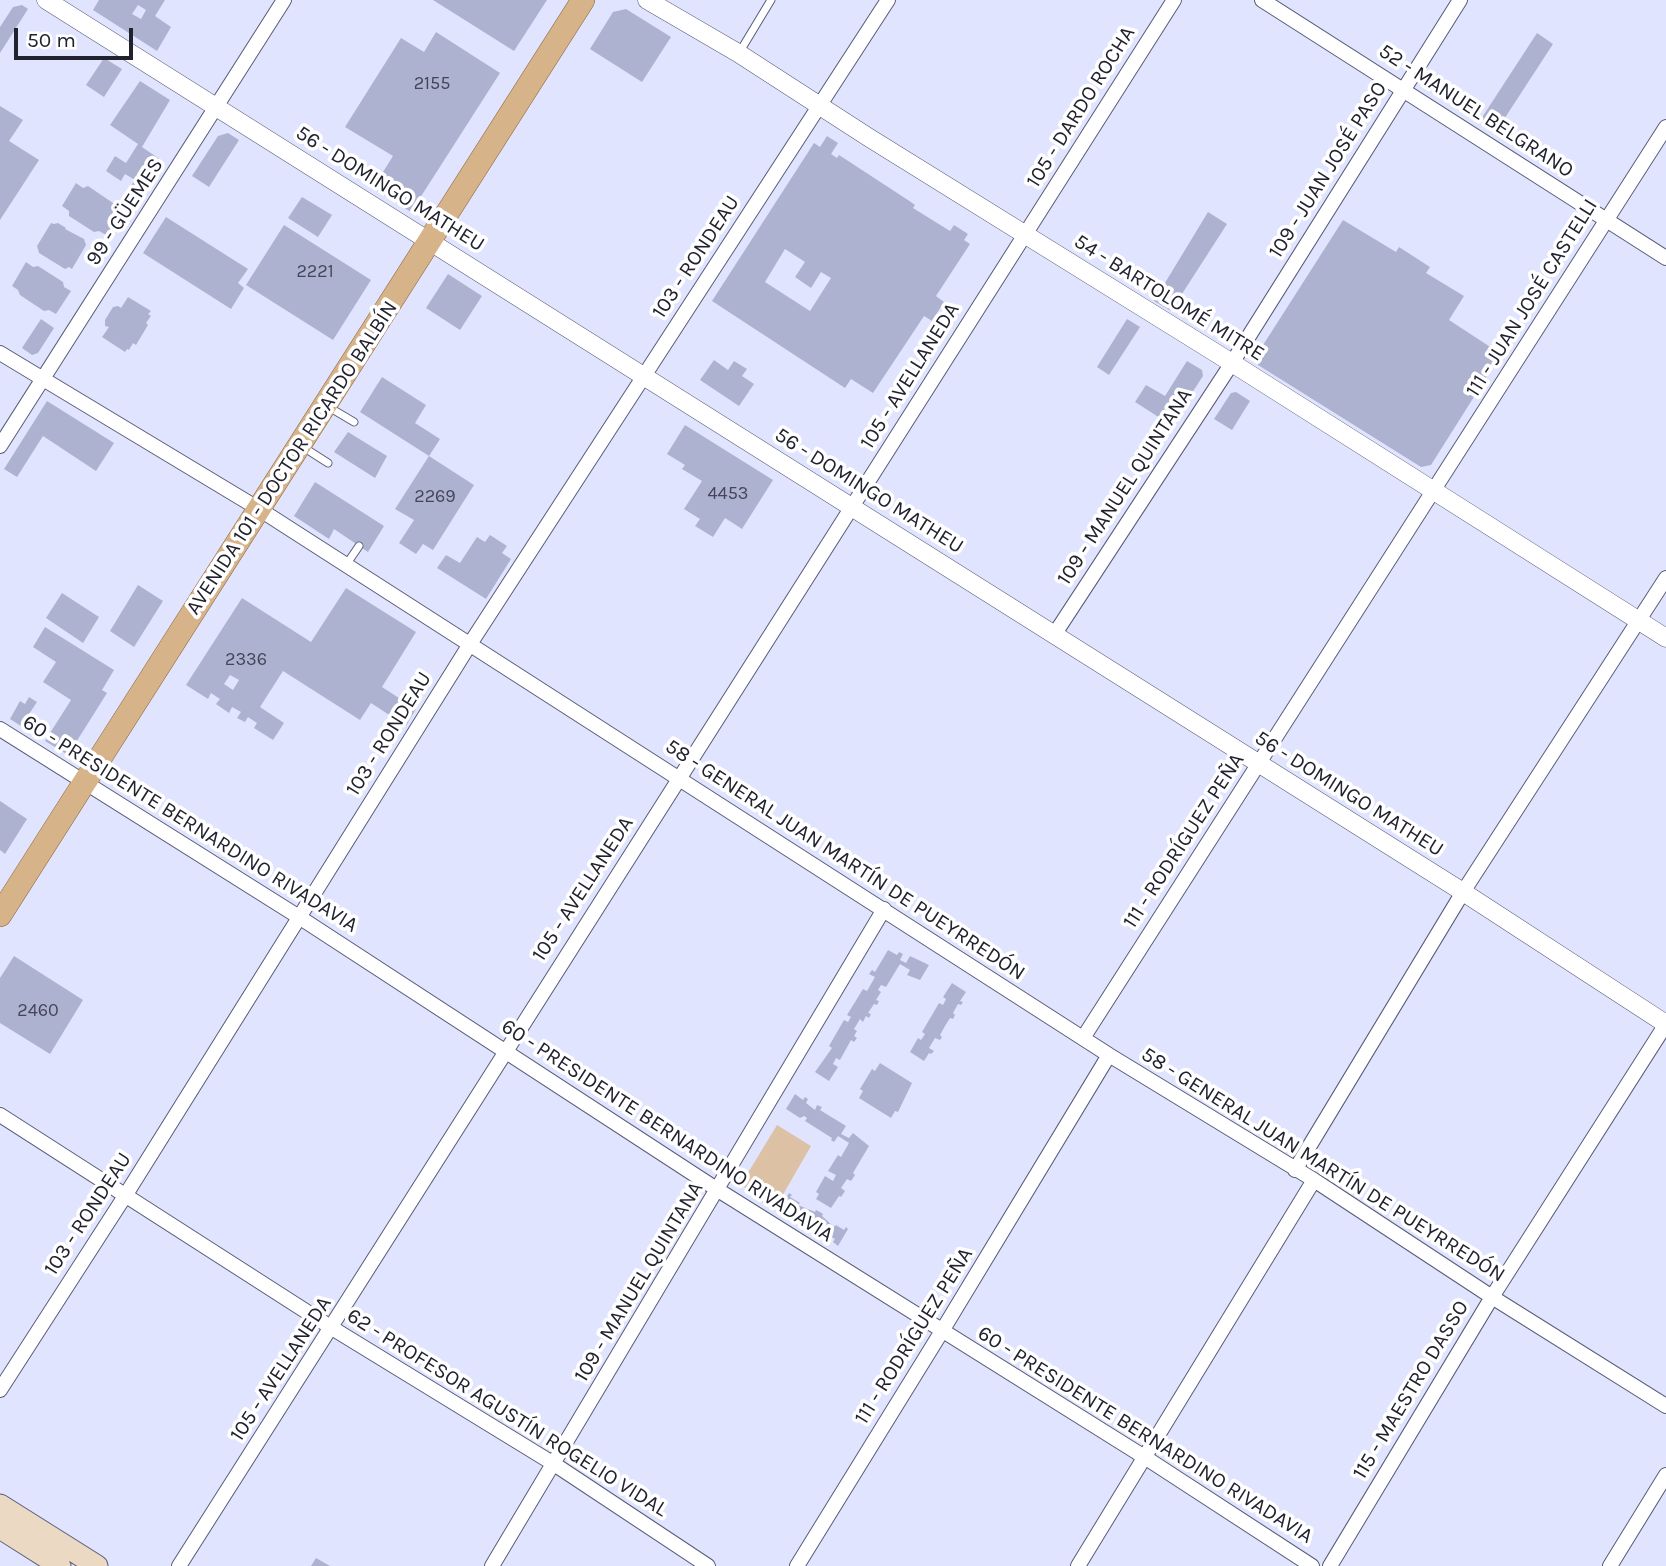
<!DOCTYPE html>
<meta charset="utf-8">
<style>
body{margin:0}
#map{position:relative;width:1666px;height:1566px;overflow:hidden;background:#e1e4fe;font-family:Karla,sans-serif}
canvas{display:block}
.scale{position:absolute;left:14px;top:28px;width:119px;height:32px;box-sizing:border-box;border:4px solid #21222e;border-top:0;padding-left:9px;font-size:21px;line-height:24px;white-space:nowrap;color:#21222e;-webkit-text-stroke:5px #fff;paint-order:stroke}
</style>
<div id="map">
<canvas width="1666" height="1566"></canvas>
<div class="scale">50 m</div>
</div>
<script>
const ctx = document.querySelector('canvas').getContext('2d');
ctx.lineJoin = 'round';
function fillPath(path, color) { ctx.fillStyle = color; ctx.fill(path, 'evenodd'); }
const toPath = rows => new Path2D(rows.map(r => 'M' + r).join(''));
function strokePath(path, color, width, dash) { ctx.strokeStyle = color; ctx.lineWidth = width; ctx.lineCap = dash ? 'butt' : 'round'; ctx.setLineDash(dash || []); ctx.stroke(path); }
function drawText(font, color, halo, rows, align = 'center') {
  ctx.font = font + ' Karla,sans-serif'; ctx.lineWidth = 7; ctx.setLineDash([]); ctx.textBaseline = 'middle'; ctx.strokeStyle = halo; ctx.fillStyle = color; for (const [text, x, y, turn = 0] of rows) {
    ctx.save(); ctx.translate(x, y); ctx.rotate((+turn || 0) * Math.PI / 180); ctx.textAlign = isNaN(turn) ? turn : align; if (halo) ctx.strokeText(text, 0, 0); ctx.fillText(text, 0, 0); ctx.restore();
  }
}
const green = toPath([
 [777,1125,811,1146,774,1210,746,1192,743,1181]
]);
const building = toPath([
 [99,0,165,0,155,16,171,27,157,51,93,10],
 [138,5,146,10,141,19,132,14],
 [433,0,547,0,514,51],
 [22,5,28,9,0,53,0,27,13,7],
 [626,9,671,37,642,82,590,49,613,12],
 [436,32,500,73,411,212,373,188,393,156,345,127,401,38,424,52],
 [1537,33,1553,44,1497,130,1481,119],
 [104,58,122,69,104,97,86,85],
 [140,81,170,100,142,147,161,160,140,193,130,187,135,180,125,174,121,181,106,171,115,156,126,163,138,144,110,125],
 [0,106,23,120,9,141,39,160,0,220],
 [228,133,239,140,209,187,192,176,218,136],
 [827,136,838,143,831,154,837,158,839,155,908,200,915,205,913,208,950,231,954,225,968,234,964,240,970,244,936,296,944,302,932,321,924,316,873,393,851,379,845,388,712,301,814,143,820,147],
 [785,249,805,262,795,277,811,288,821,272,831,278,810,311,765,282],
 [76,183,83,188,88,186,113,203,114,208,121,212,106,235,99,231,94,232,69,216,69,211,62,206],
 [302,197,332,215,318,237,288,218],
 [1208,212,1227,224,1171,311,1154,301],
 [166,217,248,269,238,283,244,288,231,309,143,253],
 [1343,220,1396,252,1399,247,1430,267,1426,273,1464,296,1449,320,1501,354,1431,465,1421,467,1258,365,1256,356],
 [51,223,54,224,58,223,66,228,65,229,84,239,86,245,72,269,69,267,65,269,39,253,37,246],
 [284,225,371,280,333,340,246,285],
 [26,262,33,267,38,266,63,282,64,287,71,291,56,314,49,310,44,311,20,295,18,290,12,286],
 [448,274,482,296,460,330,426,308],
 [128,297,151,311,148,314,151,316,146,323,148,325,136,345,133,343,129,350,127,349,125,352,102,337,109,327,105,326,105,320,113,307,118,306,121,308],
 [41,319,54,328,38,353,32,355,22,348],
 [1127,319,1140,327,1109,375,1097,367],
 [714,360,728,370,734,361,747,369,742,376,754,384,739,406,700,380],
 [1187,361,1202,370,1203,376,1171,425,1135,402,1146,385,1165,396],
 [382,377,426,405,415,423,440,439,429,456,360,412],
 [1236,392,1250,401,1232,430,1214,419,1231,393],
 [47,401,114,443,96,471,43,436,17,477,4,469],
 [685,425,773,480,742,529,725,518,713,537,695,526,700,519,684,509,702,481,682,469,685,465,667,454],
 [348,432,387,456,375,478,334,452],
 [429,456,474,485,433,550,423,544,416,554,399,543,414,520,395,509],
 [315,482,384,526,368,552,334,529,329,539,294,516],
 [490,535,507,546,502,553,511,559,486,599,437,568,446,555,460,563,477,537,485,542],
 [138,585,163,601,134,647,110,631],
 [346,588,416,632,382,687,416,709,406,726,371,703,360,720,283,671,260,707,284,723,273,740,254,728,257,723,248,717,245,722,237,718,241,712,232,707,229,713,216,704,220,699,211,693,208,699,186,685,242,598,311,642],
 [230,675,239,680,233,690,224,684],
 [62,593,99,617,83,643,46,618],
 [45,627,114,670,102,690,107,693,68,755,45,741,71,700,43,682,56,662,33,647],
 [29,697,37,702,21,726,10,719,20,701,25,704],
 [0,801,27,819,5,854,0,850],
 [888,950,897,955,899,952,903,954,900,960,906,963,910,956,929,965,920,980,907,975,910,970,900,964,886,987,881,985,878,990,881,992,876,1000,879,1001,877,1005,874,1004,868,1013,871,1014,869,1018,866,1016,863,1022,860,1019,854,1029,857,1031,854,1036,857,1038,854,1042,851,1040,840,1060,836,1058,833,1064,838,1067,829,1081,815,1072,832,1048,829,1046,844,1020,848,1022,851,1017,847,1015,863,989,867,991,875,977,869,974,872,970,875,972],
 [14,956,83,1000,50,1054,0,1023,0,978],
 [952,983,966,992,960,1001,963,1002,961,1005,958,1004,953,1013,955,1015,953,1019,950,1018,945,1026,940,1035,942,1037,940,1040,935,1038,929,1048,934,1051,931,1054,929,1053,924,1061,910,1052,918,1038,921,1040,925,1034,922,1032,939,1003,943,1005,946,999,943,997],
 [880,1063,912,1083,898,1112,895,1111,891,1118,859,1098,863,1091,860,1089,872,1069,875,1071],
 [795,1094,803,1100,805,1097,808,1099,806,1103,815,1110,817,1105,822,1107,820,1110,846,1126,841,1134,849,1138,853,1133,869,1146,853,1173,855,1175,851,1181,847,1179,841,1188,845,1191,841,1197,839,1196,831,1208,816,1199,819,1194,816,1192,825,1176,833,1181,836,1175,828,1171,838,1155,841,1157,849,1143,838,1136,834,1142,831,1140,832,1138,805,1121,807,1118,804,1116,800,1118,786,1109],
 [789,1193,792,1195,790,1197,800,1203,798,1205,815,1212,816,1210,820,1212,823,1214,822,1216,834,1227,836,1225,844,1230,846,1227,848,1229,838,1246,833,1242,835,1239,818,1229,816,1232,802,1224,805,1221,788,1210,786,1214,779,1210],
 [316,1558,330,1566,311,1566]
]);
const service = toPath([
 [739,53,771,0],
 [327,406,354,422],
 [303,447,328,463],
 [346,565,359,546]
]);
const minor = toPath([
 [1262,0,1666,258],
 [0,353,259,509,1109,1055,1314,1180,1492,1297,1666,1406],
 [0,446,284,0],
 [1054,635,1232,363,1460,0],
 [0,729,299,917,718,1190,1146,1458,1312,1566],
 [1083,1038,1666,127],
 [0,1115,332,1328,554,1464,708,1566],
 [1295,1170,1463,892,1666,578],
 [0,1390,125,1196,470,644,888,0],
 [179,1566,1174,0],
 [492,1566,884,909],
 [797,1566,942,1331,1109,1055],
 [1078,1566,1314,1180],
 [1330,1566,1492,1297,1666,1024],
 [1610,1566,1666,1475]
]);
const tertiary = toPath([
 [46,0,1463,892,1666,1024],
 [647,0,738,53,868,137,1232,363,1666,638]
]);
const secondary = toPath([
 [0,1505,97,1566],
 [0,1528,60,1566]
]);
const primary = toPath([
 [0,915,583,0]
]);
const numberNames = [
 ["2155",432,84],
 ["2221",315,272],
 ["4453",728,494],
 ["2269",435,497],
 ["2336",246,660],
 ["2460",38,1011]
];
const streetNames = [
 ["105 - DARDO ROCHA",1081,107,-58],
 ["52 - MANUEL BELGRANO",1476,111,33],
 ["109 - JUAN JOSÉ PASO",1328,170,-58],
 ["56 - DOMINGO MATHEU",390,189,32],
 ["99 - GÜEMES",125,212,-57],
 ["103 - RONDEAU",696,257,-57],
 ["54 - BARTOLOMÉ MITRE",1169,298,32],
 ["111 - JUAN JOSÉ CASTELLI",1532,298,-58],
 ["105 - AVELLANEDA",910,376,-58],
 ["AVENIDA 101 - DOCTOR RICARDO BALBÍN",292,458,-57],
 ["109 - MANUEL QUINTANA",1125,487,-57],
 ["56 - DOMINGO MATHEU",869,491,32],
 ["103 - RONDEAU",389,734,-58],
 ["56 - DOMINGO MATHEU",1349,794,32],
 ["60 - PRESIDENTE BERNARDINO RIVADAVIA",190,824,32],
 ["111 - RODRÍGUEZ PEÑA",1184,841,-57],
 ["58 - GENERAL JUAN MARTÍN DE PUEYRREDÓN",845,860,33],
 ["105 - AVELLANEDA",583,889,-57],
 ["60 - PRESIDENTE BERNARDINO RIVADAVIA",667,1131,33],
 ["58 - GENERAL JUAN MARTÍN DE PUEYRREDÓN",1323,1165,32],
 ["103 - RONDEAU",88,1214,-57],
 ["109 - MANUEL QUINTANA",639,1282,-59],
 ["111 - RODRÍGUEZ PEÑA",914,1336,-58],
 ["105 - AVELLANEDA",281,1369,-57],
 ["115 - MAESTRO DASSO",1411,1390,-59],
 ["62 - PROFESOR AGUSTÍN ROGELIO VIDAL",507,1413,32],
 ["60 - PRESIDENTE BERNARDINO RIVADAVIA",1145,1435,32]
];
fillPath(green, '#dcc1a5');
fillPath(building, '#aeb2d1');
strokePath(service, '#585c77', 9);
strokePath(minor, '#585c77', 16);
strokePath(tertiary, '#585c77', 19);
strokePath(secondary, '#585c77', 23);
strokePath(primary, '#866036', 24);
strokePath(service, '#fff', 7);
strokePath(minor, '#fff', 14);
strokePath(tertiary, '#fff', 18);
strokePath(secondary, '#ebd9c4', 21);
strokePath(primary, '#d7b389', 23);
drawText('18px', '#444657', null, numberNames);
drawText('21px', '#21222e', '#fff', streetNames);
</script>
